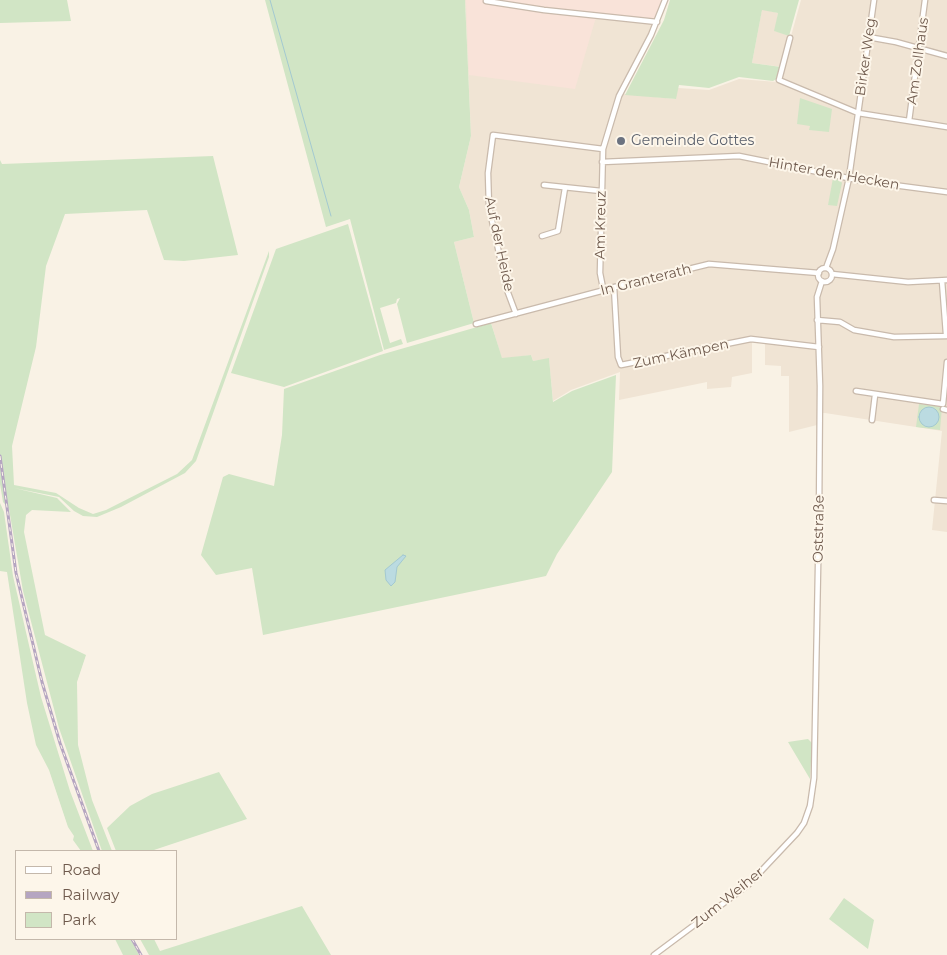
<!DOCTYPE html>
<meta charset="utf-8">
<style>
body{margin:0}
#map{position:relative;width:947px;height:955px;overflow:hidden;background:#f9f2e5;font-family:Montserrat,sans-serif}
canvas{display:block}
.legend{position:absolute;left:15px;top:850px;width:162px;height:90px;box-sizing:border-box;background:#fdf6ea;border:1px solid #c4b8ab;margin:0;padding:6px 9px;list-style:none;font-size:15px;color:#6f5a4d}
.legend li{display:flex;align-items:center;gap:10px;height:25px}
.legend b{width:25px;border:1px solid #c4b8ab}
</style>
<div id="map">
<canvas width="947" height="955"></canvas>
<ul class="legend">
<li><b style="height:6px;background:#fff"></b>Road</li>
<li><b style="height:6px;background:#b5a5c1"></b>Railway</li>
<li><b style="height:14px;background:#d1e5c5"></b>Park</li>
</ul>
</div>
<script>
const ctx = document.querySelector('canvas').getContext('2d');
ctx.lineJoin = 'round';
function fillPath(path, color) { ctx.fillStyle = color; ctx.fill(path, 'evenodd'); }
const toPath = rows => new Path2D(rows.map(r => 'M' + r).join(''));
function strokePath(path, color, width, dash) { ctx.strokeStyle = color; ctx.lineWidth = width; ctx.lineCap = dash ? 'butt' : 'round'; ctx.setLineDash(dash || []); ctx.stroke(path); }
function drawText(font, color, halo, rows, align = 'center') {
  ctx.font = font + ' Montserrat,sans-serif'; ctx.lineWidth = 4; ctx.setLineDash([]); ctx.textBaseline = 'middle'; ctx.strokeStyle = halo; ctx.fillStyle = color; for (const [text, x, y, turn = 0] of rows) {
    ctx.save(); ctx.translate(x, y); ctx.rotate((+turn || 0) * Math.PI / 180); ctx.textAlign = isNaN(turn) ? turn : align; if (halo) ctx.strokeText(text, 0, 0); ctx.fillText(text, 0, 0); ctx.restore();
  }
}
const residential = toPath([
 [465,0,663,0,657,17,617,93,675,99,678,88,709,90,739,79,777,82,782,67,752,63,762,9,778,13,775,31,791,36,801,0,947,0,947,532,932,530,942,431,825,413,818,414,817,425,789,432,789,376,781,376,781,366,765,365,765,343,752,342,752,373,732,377,731,387,707,389,707,382,619,400,620,372,571,390,553,401,549,359,533,361,531,355,502,359,490,319,474,323,454,242,474,237,469,210,459,187,471,136]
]);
const commercial = toPath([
 [466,0,663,0,653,23,596,17,575,89,469,75]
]);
const green = toPath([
 [0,0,67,0,71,21,0,23],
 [265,0,465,0,471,136,459,187,469,210,474,237,454,242,474,323,407,343,397,304,400,298,397,299,396,303,380,308,390,343,401,339,403,344,384,350,350,219,326,227],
 [670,0,799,0,789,36,774,31,778,13,762,10,752,63,781,67,778,78,773,81,739,77,709,88,679,85,676,99,625,95,664,20],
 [800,98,832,109,829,132,809,130,810,126,797,124],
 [213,156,238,255,184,261,164,260,147,210,65,214,46,266,36,347,12,446,14,485,56,493,79,508,93,514,106,510,177,474,192,460,269,251,269,257,196,461,185,473,121,507,97,517,83,516,74,511,59,497,14,488,57,498,71,512,32,510,26,515,24,532,45,635,86,655,77,682,78,745,92,800,112,851,102,851,59,728,23,591,9,509,3,502,0,484,0,160,2,164],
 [833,178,840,180,842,183,837,206,828,205],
 [348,224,383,351,284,387,231,373,276,249],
 [491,323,502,358,531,355,533,361,549,358,553,402,572,391,616,375,612,472,557,554,546,576,263,635,252,568,216,575,201,555,223,477,229,474,274,486,282,435,284,389,380,355],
 [919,404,942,407,940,430,916,427],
 [0,503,4,512,13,576,41,697,70,791,93,851,81,851,73,840,74,836,68,827,49,770,36,745,27,703,7,572,0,571],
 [808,739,812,743,810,779,788,742],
 [219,772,247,819,151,851,116,851,107,828,130,806,152,794],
 [844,898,874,920,868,949,829,919],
 [302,906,331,955,149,955,140,939,154,939,160,951],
 [115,939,131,939,139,955,123,955]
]);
const water = toPath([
 '919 417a10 10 0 1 1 20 0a10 10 0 1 1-20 0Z',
 [403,555,406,556,397,567,395,582,391,586,386,580,385,570,403,555]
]);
const stream = toPath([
 [270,0,331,216]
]);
const street = toPath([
 [486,1,544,10,657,22],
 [868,37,896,42,947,56],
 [790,38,779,80,858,113,947,127],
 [909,121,925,0],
 [602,162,739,156,863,181,947,192],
 [544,185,601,191],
 [542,236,558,231,565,188],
 [826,268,833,249,849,178,874,0],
 '818 275a7 7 0 1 1 14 0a7 7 0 1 1-14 0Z',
 [832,274,908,282,947,280],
 [942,281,946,334],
 [614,287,618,357,621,365,751,339,819,347],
 [603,288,600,273,603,149,619,96,651,35,665,0],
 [516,314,507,290,489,207,488,173,493,135,603,149],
 [817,320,840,322,854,330,894,337,947,336],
 [476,324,601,291,603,288,607,289,709,264,819,273],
 [856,391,943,404,947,362],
 [943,409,947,410],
 [872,420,875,395],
 [934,500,947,501],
 [654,955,748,885,797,833,804,823,810,806,814,778,819,516,820,386,817,297,822,281]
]);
const rail = toPath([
 [0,456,16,573,42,682,60,743,99,851],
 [132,939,141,955]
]);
const markers = [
 [621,141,5,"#6b7280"]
];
const streetNames = [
 ["Birker Weg",866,57,-82],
 ["Am Zollhaus",918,61,-82],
 ["Hinter den Hecken",834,174,10],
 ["Am Kreuz",601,225,-89],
 ["Auf der Heide",499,244,78],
 ["In Granterath",646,280,-14],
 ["Zum Kämpen",681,354,-12],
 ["Oststraße",819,529,-89],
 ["Zum Weiher",728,898,-39]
];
const worshipNames = [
 ["Gemeinde Gottes",631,141]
];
fillPath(residential, '#f0e4d4');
fillPath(commercial, '#f9e3d9');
fillPath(green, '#d1e5c5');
fillPath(water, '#bbdbe1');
strokePath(water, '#a3c9d1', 1);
strokePath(stream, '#a3c9d1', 1);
strokePath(street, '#c9baac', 7);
strokePath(street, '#fff', 4.5);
strokePath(rail, '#b5a5c1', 3);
strokePath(rail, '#fdf6ea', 1, [4]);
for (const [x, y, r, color] of markers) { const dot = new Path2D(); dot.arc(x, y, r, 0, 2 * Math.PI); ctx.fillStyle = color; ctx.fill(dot); strokePath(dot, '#fdf6ea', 2); }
drawText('14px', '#6f5a4d', '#fdf6ea', streetNames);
drawText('14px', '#5b616d', '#fdf6ea', worshipNames, 'left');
</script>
